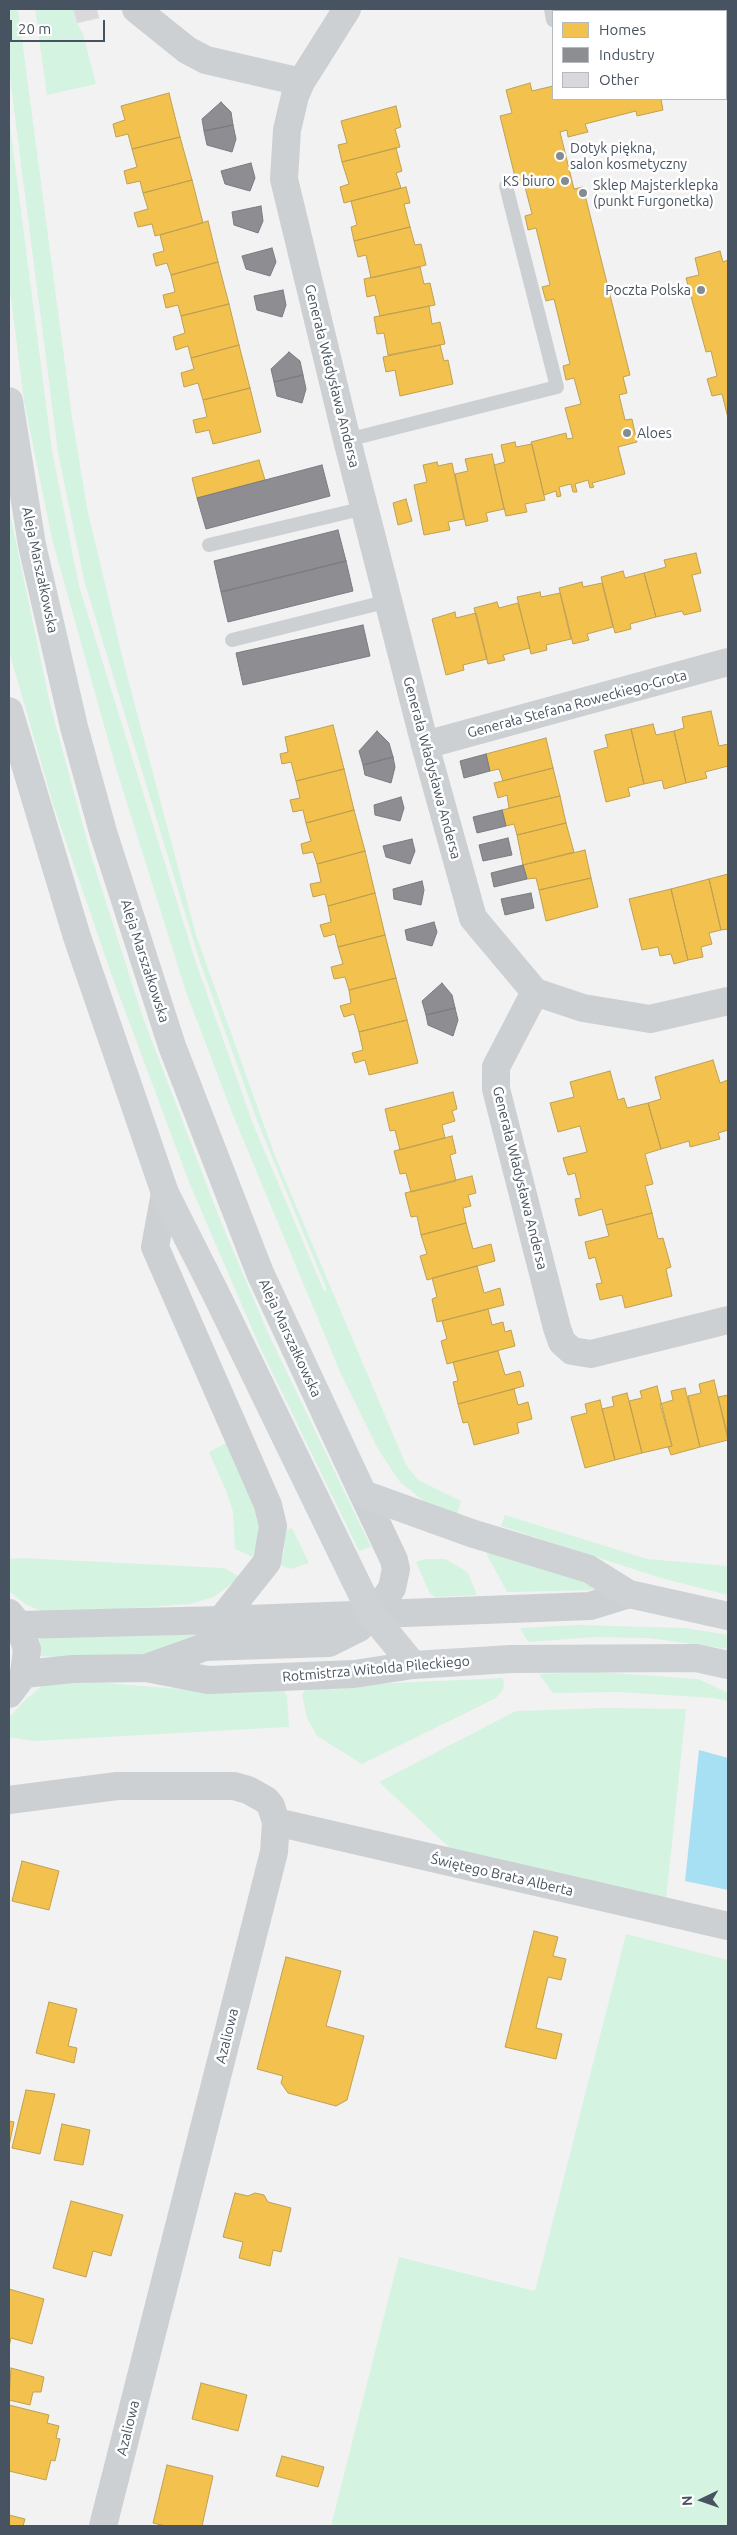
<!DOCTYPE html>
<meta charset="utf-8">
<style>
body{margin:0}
#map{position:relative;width:737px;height:2535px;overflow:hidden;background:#f2f2f2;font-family:Ubuntu,sans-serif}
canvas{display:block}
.frame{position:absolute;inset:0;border:10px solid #475360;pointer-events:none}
.legend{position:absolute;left:552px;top:10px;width:175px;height:90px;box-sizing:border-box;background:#fff;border:1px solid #b5babf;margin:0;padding:6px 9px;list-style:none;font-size:15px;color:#475360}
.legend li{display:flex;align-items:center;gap:10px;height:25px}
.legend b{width:25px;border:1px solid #b5babf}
.north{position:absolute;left:677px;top:2475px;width:50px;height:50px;-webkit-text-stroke:4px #fff;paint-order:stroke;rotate:267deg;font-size:14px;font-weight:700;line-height:20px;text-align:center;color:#475360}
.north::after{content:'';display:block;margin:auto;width:18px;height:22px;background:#475360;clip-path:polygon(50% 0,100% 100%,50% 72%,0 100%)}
.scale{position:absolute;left:10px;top:20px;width:95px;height:22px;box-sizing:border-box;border:2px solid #475360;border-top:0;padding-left:6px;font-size:15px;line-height:18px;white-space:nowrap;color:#475360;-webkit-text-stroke:4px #fff;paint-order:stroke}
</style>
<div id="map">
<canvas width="737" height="2535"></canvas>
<div class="frame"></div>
<ul class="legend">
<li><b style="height:14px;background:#f2c14e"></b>Homes</li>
<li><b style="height:14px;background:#8d8d92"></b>Industry</li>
<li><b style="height:14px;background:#d9d9dc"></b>Other</li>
</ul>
<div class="north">N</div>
<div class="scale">20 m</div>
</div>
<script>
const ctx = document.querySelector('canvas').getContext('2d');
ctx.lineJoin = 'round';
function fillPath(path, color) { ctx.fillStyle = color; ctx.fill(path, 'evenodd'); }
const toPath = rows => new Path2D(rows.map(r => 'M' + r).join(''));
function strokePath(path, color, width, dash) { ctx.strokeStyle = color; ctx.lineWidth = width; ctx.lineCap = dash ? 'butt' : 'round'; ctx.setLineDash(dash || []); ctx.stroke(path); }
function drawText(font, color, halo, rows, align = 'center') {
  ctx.font = font + ' Ubuntu,sans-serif'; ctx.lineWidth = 5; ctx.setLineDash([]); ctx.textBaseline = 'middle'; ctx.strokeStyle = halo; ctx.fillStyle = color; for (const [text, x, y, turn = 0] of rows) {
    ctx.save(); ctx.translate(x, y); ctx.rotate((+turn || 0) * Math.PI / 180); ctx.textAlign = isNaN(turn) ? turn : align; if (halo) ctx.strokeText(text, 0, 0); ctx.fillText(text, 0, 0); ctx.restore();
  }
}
const green = toPath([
 [9,9,18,9,72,417,87,508,124,664,196,935,275,1156,406,1465,418,1480,461,1501,457,1514,424,1501,400,1482,378,1449,341,1374,233,1115,186,992,116,768,52,539,24,401,9,282,9,118,52,451,79,586,195,960,253,1124,324,1291,327,1290,258,1123,200,962,84,580,58,452,9,70],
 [35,9,73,9,77,23,83,34,96,84,47,95],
 [9,509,50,704,91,855,142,1015,221,1222,268,1333,371,1547,359,1551,259,1345,189,1182,112,976,53,804,9,651],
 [230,1441,250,1480,261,1527,253,1557,235,1549,233,1512,227,1493,209,1452],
 [505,1515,647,1559,728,1566,728,1595,661,1578,501,1526],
 [292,1528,309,1563,291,1569,279,1565,284,1552,285,1531],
 [488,1551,584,1578,597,1590,507,1592,487,1555],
 [21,1558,224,1568,240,1577,214,1597,190,1604,66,1613,41,1611,25,1604,9,1591,9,1559],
 [425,1559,445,1559,461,1568,468,1573,477,1595,436,1597,430,1594,416,1562],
 [577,1625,685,1628,728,1635,728,1649,649,1638,595,1637,528,1642,520,1628],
 [276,1630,137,1657,100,1659,39,1656,40,1637],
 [598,1672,698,1679,728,1693,728,1701,713,1698,619,1692,553,1693,539,1674],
 [503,1678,504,1688,496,1698,362,1764,317,1736,307,1718,302,1695,307,1687],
 [70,1680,192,1690,283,1689,287,1696,289,1727,33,1741,9,1737,9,1718,24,1701,42,1686],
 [604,1708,686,1709,666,1900,451,1849,379,1782,516,1711],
 [626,1934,728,1960,728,2526,331,2526,399,2257,535,2291]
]);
const water = toPath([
 [699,1750,728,1758,728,1890,685,1881]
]);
const homes = toPath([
 [599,9,659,9,659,10,599,11,599,9],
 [530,83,532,91,553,86,553,99,661,99,663,110,637,116,636,111,585,124,588,132,568,137,567,130,560,132,574,189,583,187,630,375,623,377,627,393,619,395,625,420,632,419,637,442,618,447,625,474,592,483,594,487,590,488,588,480,575,484,577,492,573,492,571,484,559,487,561,496,557,497,556,491,544,495,531,442,566,433,567,439,573,438,565,408,581,404,574,378,566,380,563,366,570,364,554,299,546,301,542,287,550,285,536,228,528,230,525,216,532,214,524,183,517,185,500,116,512,113,506,90,530,83],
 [169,93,180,137,132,149,128,134,116,137,113,124,125,120,121,106,169,93],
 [396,106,401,127,395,129,400,147,342,162,338,145,347,143,341,121,396,106],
 [180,137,192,180,143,193,140,181,127,184,124,171,137,167,132,149,180,137],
 [396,148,402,171,396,173,401,188,344,203,340,187,349,184,342,162,396,148],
 [192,180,203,223,155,236,152,224,138,227,134,213,148,209,143,193,192,180],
 [406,187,410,203,404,204,410,227,354,241,351,227,357,225,351,201,406,187],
 [208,221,218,262,171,275,167,263,156,266,153,254,164,251,160,235,208,221],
 [410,227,415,245,421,244,426,265,371,278,366,255,358,257,354,241,410,227],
 [720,251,723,262,728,260,728,418,722,394,712,396,707,379,717,376,711,351,706,352,686,278,699,275,695,258,720,251],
 [218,262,229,304,181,316,178,305,166,308,163,295,175,292,171,275,218,262],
 [420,267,424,284,430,283,435,305,380,316,375,295,367,297,364,279,420,267],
 [229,304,239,345,191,358,188,346,176,350,173,337,185,333,181,316,229,304],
 [429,306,432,324,440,322,445,344,388,355,384,333,377,334,374,317,429,306],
 [239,345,250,388,203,400,198,383,184,387,181,373,194,369,191,358,239,345],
 [440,345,444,361,448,360,453,384,400,396,395,370,386,372,383,357,440,345],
 [250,388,261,432,213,444,209,430,196,433,193,420,207,417,203,400,250,388],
 [515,442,516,447,532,444,545,500,525,504,527,512,506,516,494,465,505,462,501,445,515,442],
 [492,454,504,509,486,513,488,521,466,526,455,474,468,471,465,459,492,454],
 [259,460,265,480,197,498,192,478,259,460],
 [437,462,438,466,452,463,464,519,448,522,450,530,424,535,414,485,427,482,423,465,437,462],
 [406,499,412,521,398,525,393,503,406,499],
 [696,553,701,573,692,575,701,611,684,615,682,611,656,617,644,573,666,567,664,560,696,553],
 [623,571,625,578,644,573,656,617,630,624,631,629,615,633,601,577,623,571],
 [582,582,583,587,602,583,613,627,587,634,589,640,573,644,559,588,582,582],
 [540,592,541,597,560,593,571,639,546,645,547,650,531,654,517,597,540,592],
 [497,602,499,608,518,603,530,648,503,655,505,660,488,664,474,608,497,602],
 [455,612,456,618,476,613,487,659,463,665,464,670,446,675,432,619,455,612],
 [711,711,719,746,728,744,728,766,705,772,707,778,686,783,674,731,684,728,682,717,711,711],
 [653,724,656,735,674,731,686,783,664,789,662,780,644,784,631,729,653,724],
 [333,725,344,769,296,781,291,762,282,764,280,754,288,752,285,737,333,725],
 [631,729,644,784,628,788,630,796,606,802,594,751,608,747,605,735,631,729],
 [546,738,553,768,503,781,499,769,490,771,486,754,546,738],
 [553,768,560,796,509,808,507,795,498,798,494,783,553,768],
 [344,769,354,810,306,823,303,810,293,812,290,800,300,798,296,781,344,769],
 [560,796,566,823,517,835,514,824,506,826,502,810,560,796],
 [354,810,365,851,317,864,313,852,303,854,301,844,311,841,306,823,354,810],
 [566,823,574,852,523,865,517,835,566,823],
 [585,850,591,878,539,890,536,878,527,879,523,865,585,850],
 [365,851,375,893,328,906,325,894,313,897,310,884,321,882,317,864,365,851],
 [728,874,728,929,721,930,709,879,728,874],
 [591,878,598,907,546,921,539,890,591,878],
 [709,879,721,930,709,933,712,944,701,947,703,957,688,960,671,889,709,879],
 [671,889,688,960,674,964,671,954,660,956,658,947,642,950,629,899,671,889],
 [375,893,385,935,338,947,335,934,324,937,320,925,331,922,328,906,375,893],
 [385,935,396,978,349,990,345,977,334,979,331,967,343,964,338,947,385,935],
 [396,978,407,1020,359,1032,354,1014,344,1017,340,1006,351,1003,349,990,396,978],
 [407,1020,418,1063,369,1075,365,1060,355,1063,352,1053,363,1050,359,1032,407,1020],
 [713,1060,720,1083,728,1080,728,1130,718,1133,720,1139,690,1147,689,1141,661,1149,648,1103,661,1099,655,1077,713,1060],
 [610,1071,618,1100,624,1098,627,1108,648,1103,661,1149,645,1154,653,1184,645,1186,652,1213,606,1225,602,1209,579,1216,575,1199,581,1198,575,1173,568,1175,563,1158,587,1152,580,1126,558,1132,550,1103,574,1097,570,1082,610,1071],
 [453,1092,457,1109,452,1111,455,1121,442,1125,445,1138,400,1150,395,1130,390,1131,385,1109,453,1092],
 [452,1136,456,1153,450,1155,456,1181,411,1192,406,1173,400,1174,394,1151,452,1136],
 [472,1176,476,1193,468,1195,471,1206,463,1208,466,1223,421,1235,417,1216,411,1217,405,1193,472,1176],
 [652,1213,658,1239,663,1238,671,1267,666,1269,672,1296,625,1308,622,1295,600,1300,596,1284,602,1283,595,1257,589,1259,585,1242,609,1236,606,1225,652,1213],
 [466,1223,473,1249,491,1244,495,1261,427,1280,420,1256,427,1254,421,1235,466,1223],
 [477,1266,484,1293,500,1288,504,1305,437,1322,432,1299,437,1297,432,1278,477,1266],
 [488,1309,492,1325,503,1322,505,1332,511,1330,515,1346,447,1364,441,1341,447,1339,442,1321,488,1309],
 [498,1351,505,1375,520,1371,524,1386,458,1404,453,1382,458,1381,453,1362,498,1351],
 [714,1380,728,1440,700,1447,688,1396,701,1393,699,1384,714,1380],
 [657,1386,672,1446,642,1453,629,1401,642,1398,640,1391,657,1386],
 [685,1388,700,1447,671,1455,668,1447,672,1446,660,1404,673,1400,671,1391,685,1388],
 [514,1389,518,1405,528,1402,532,1419,517,1423,519,1433,474,1445,468,1422,463,1423,458,1404,514,1389],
 [627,1393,642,1453,615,1460,602,1409,614,1406,612,1397,627,1393],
 [728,1395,728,1436,718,1397,728,1395],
 [600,1400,615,1460,585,1468,571,1417,587,1413,585,1404,600,1400],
 [22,1861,59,1871,49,1910,12,1901,22,1861],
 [534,1931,558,1937,553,1956,566,1959,561,1980,548,1977,536,2028,562,2034,556,2059,505,2047,534,1931],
 [286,1957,341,1971,326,2026,364,2036,347,2100,336,2106,288,2093,281,2083,283,2076,257,2069,286,1957],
 [49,2002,77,2009,68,2046,77,2048,74,2063,36,2053,49,2002],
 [26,2090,55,2094,40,2154,12,2148,26,2090],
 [9,2121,14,2122,9,2146,9,2121],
 [62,2124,90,2130,83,2165,54,2160,62,2124],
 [235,2193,248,2196,255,2193,264,2195,268,2202,291,2208,281,2252,273,2250,270,2266,239,2258,243,2242,223,2237,235,2193],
 [71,2201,123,2215,111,2256,93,2251,86,2277,53,2268,71,2201],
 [9,2289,44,2299,32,2344,11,2338,9,2347,9,2289],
 [11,2368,44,2377,41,2392,33,2392,30,2405,9,2400,11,2368],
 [201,2383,247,2395,238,2431,192,2419,201,2383],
 [9,2405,49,2415,47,2423,59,2426,56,2438,60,2439,55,2461,51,2460,46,2480,9,2471,9,2405],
 [282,2456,324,2467,318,2487,276,2476,282,2456],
 [167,2465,213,2476,202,2526,166,2526,153,2523,167,2465],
 [9,2515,25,2519,23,2526,9,2526,9,2515]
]);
const industry = toPath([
 [221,102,231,112,233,125,204,131,202,119,221,102],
 [233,125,236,139,232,152,207,145,204,131,233,125],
 [251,163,255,178,250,191,225,184,221,171,251,163],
 [261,206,263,221,258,233,234,225,232,212,261,206],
 [272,248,276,262,270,276,246,269,242,256,272,248],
 [283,290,286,305,282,317,257,310,254,296,283,290],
 [289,352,300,361,303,375,274,382,271,369,289,352],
 [303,375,306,389,302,403,277,396,274,382,303,375],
 [322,465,330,496,206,529,197,498,322,465],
 [338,530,346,561,221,592,214,561,338,530],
 [346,561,353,591,228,622,221,592,346,561],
 [363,625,370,656,243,685,236,653,363,625],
 [377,731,389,743,393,757,363,765,359,751,377,731],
 [486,754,490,771,464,778,460,761,486,754],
 [393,757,395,767,391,783,365,775,363,765,393,757],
 [401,797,404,808,400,821,375,815,374,805,401,797],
 [502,810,506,826,477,833,473,817,502,810],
 [508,838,512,855,483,861,479,845,508,838],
 [412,839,415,851,410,864,386,857,383,846,412,839],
 [523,865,527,879,494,887,491,873,523,865],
 [422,881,424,890,421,905,394,899,393,889,422,881],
 [531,893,534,908,505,915,501,899,531,893],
 [434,922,437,932,432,946,407,940,405,930,434,922],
 [442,983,452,995,455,1008,426,1015,422,1001,442,983],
 [455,1008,458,1020,453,1036,428,1025,426,1015,455,1008]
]);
const building = toPath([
 [73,9,97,9,99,18,77,23,73,9]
]);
const service = toPath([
 [551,9,553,20],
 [347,440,557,387,506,186],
 [209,545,365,508],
 [232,640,389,601]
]);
const minor = toPath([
 [136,9,187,50,206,60,301,82],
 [347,9,301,82,295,96,287,130,284,179,347,440,425,745,473,918,535,992,496,1067,496,1089,557,1328,562,1342,572,1351,591,1354,728,1320],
 [425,745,728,662],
 [535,992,583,1008,650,1019,728,1001],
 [9,1800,117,1786,234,1786,248,1790,266,1800,271,1806,276,1822,274,1852,103,2526],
 [276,1822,728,1926]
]);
const tertiary = toPath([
 [165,1193,155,1247,268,1505,273,1526,267,1562,221,1620],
 [9,1613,19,1625,27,1649,24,1674,9,1694],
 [19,1625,221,1620,590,1606,629,1594],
 [146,1668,205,1647,329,1643,359,1628,382,1603,392,1588,396,1569,394,1560,363,1494],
 [24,1674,73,1669,146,1668,208,1680,354,1674,413,1665]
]);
const secondary = toPath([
 [9,401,32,545,74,727,103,832,172,1046,260,1273,363,1494,471,1533,589,1569,629,1594,728,1616],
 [9,711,77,937,165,1193,216,1294,372,1615,413,1665,511,1659,696,1658,728,1665]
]);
const markers = [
 [560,156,5,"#838b93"],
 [565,181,5,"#838b93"],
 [583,193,5,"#838b93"],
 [701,290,5,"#838b93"],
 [627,433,5,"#838b93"]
];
const poiNames = [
 ["Dotyk piękna,",570,148],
 ["salon kosmetyczny",570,164],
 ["KS biuro",555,181,"right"],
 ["Sklep Majsterklepka",593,185],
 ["(punkt Furgonetka)",593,201],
 ["Poczta Polska",691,290,"right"],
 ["Aloes",637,433]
];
const streetNames = [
 ["Generała Władysława Andersa",332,376,76],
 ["Aleja Marszałkowska",40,570,78],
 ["Generała Stefana Roweckiego-Grota",577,704,-15],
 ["Generała Władysława Andersa",432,768,75],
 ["Aleja Marszałkowska",145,961,72],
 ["Generała Władysława Andersa",520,1178,76],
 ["Aleja Marszałkowska",290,1338,65],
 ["Rotmistrza Witolda Pileckiego",376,1669,-5],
 ["Świętego Brata Alberta",502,1875,13],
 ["Azaliowa",227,2036,-76],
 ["Azaliowa",128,2428,-76]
];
fillPath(green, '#d5f3e1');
fillPath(water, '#a7e0f2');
fillPath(homes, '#f2c14e');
strokePath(homes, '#bfa053', 1);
fillPath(industry, '#8d8d92');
strokePath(industry, '#787c83', 1);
fillPath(building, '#d9d9dc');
strokePath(building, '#e3e3e4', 1);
strokePath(service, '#cdd0d3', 14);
strokePath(minor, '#cdd0d3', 28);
strokePath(tertiary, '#cdd0d3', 28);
strokePath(secondary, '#ced2d4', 28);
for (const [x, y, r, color] of markers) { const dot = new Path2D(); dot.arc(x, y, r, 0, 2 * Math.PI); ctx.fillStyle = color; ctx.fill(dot); strokePath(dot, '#fff', 2); }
drawText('14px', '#475360', '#fff', poiNames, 'left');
drawText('14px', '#475360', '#fff', streetNames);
</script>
